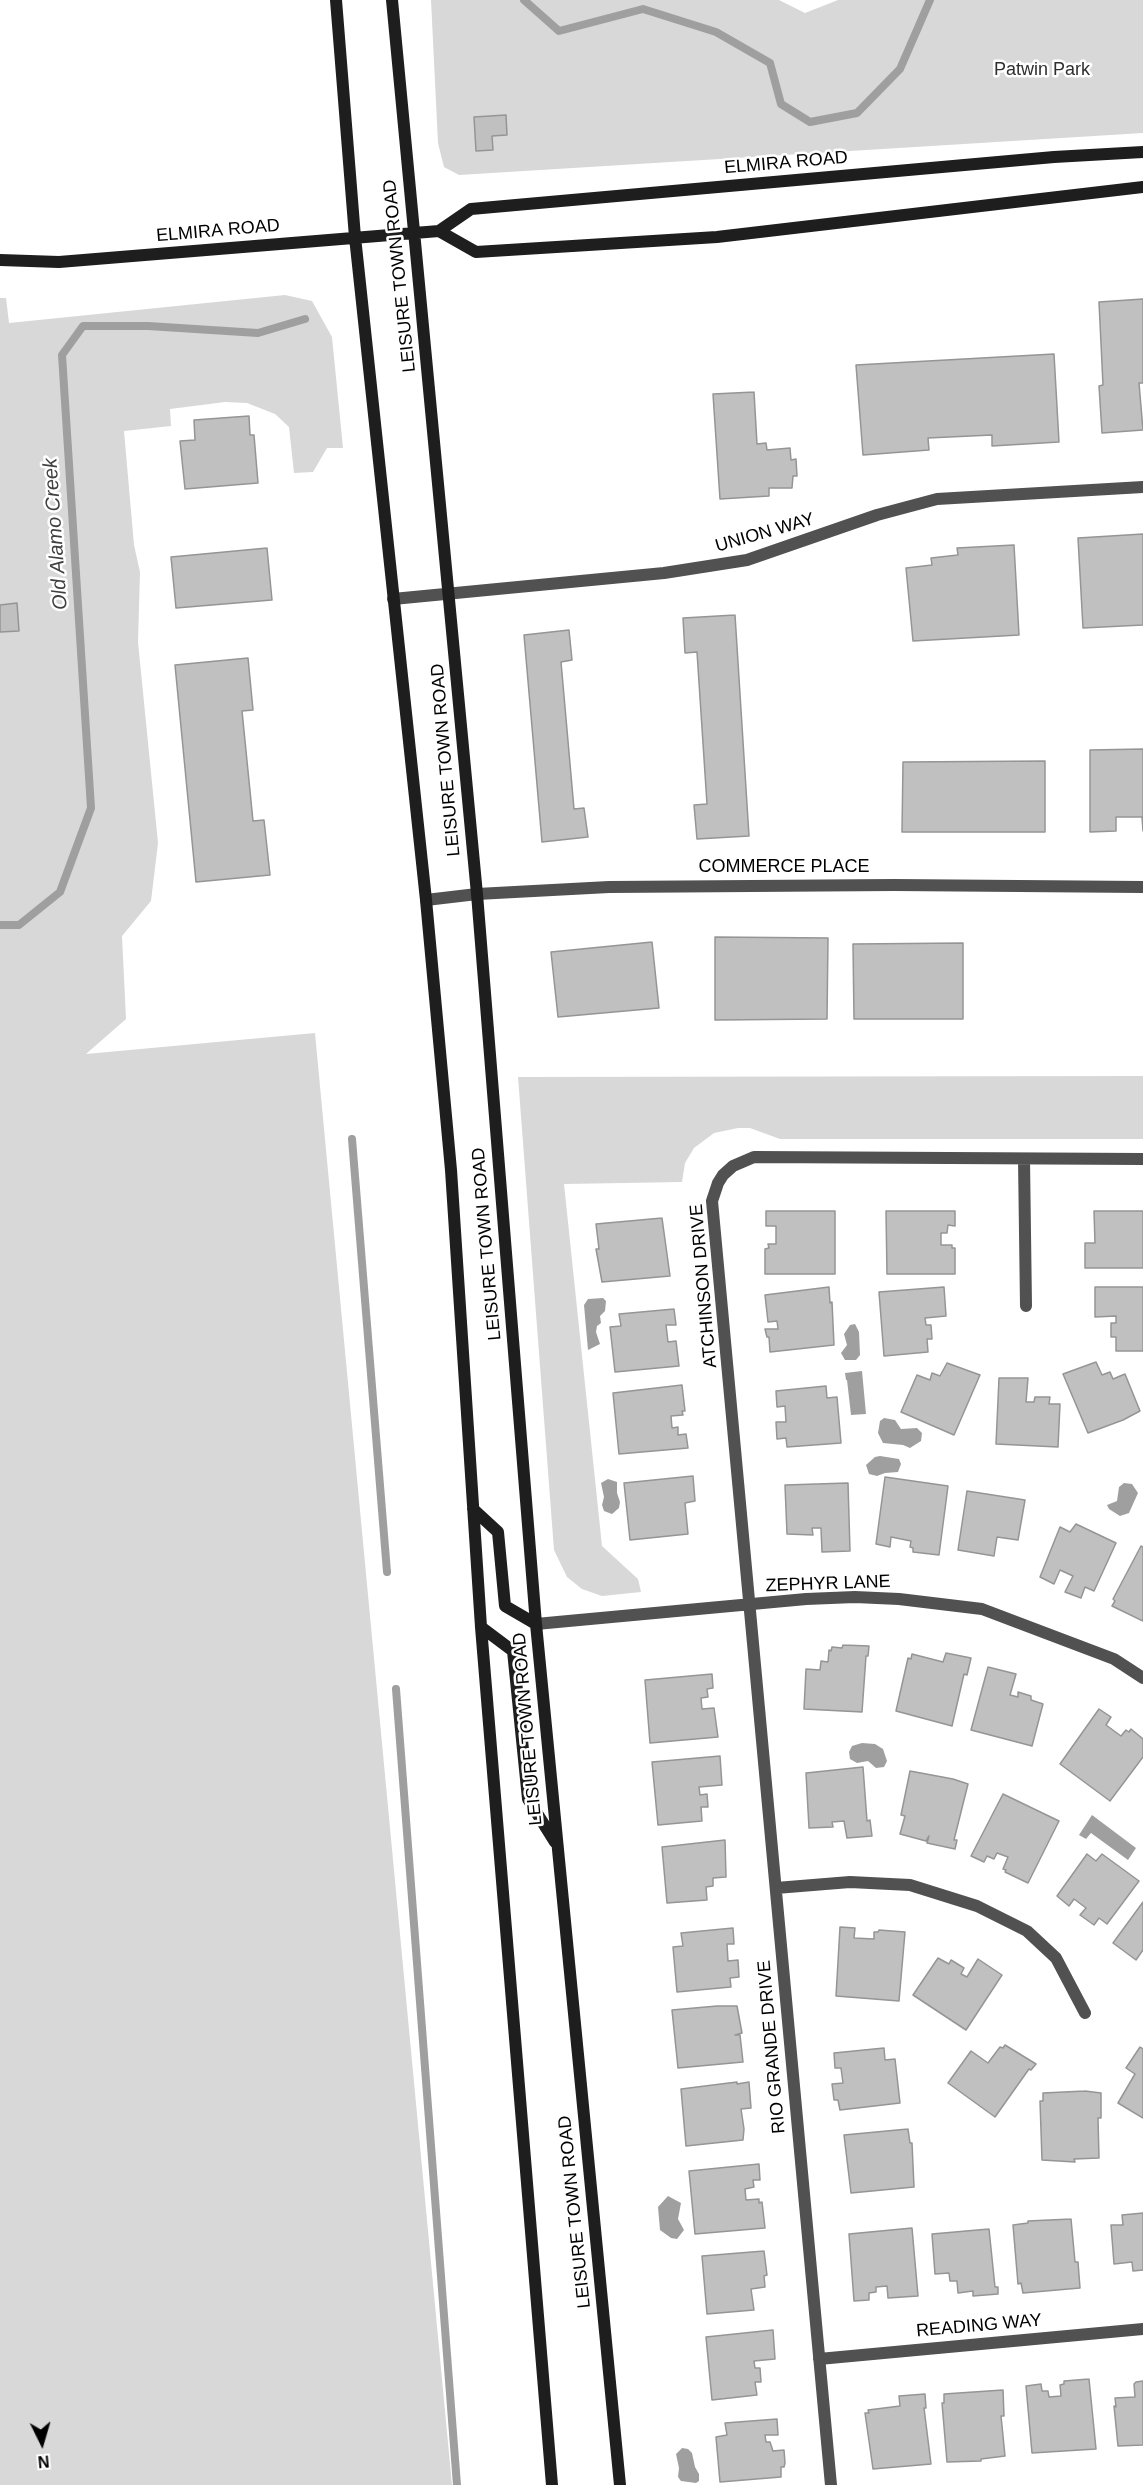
<!DOCTYPE html>
<style>
body{margin:0}
#map{position:relative;width:1143px;height:2485px;overflow:hidden;background:#fff;font-family:Helvetica,sans-serif}
canvas{display:block}
.north{position:absolute;left:12px;top:2413px;width:60px;height:60px;-webkit-text-stroke:4px #fff;paint-order:stroke;rotate:175deg;font-size:16px;font-weight:700;line-height:24px;text-align:center;color:#000}
.north::after{content:'';display:block;margin:auto;width:21px;height:27px;background:#000;clip-path:polygon(50% 0,100% 100%,50% 72%,0 100%)}
</style>
<div id="map">
<canvas width="1143" height="2485"></canvas>
<div class="north">N</div>
</div>
<script>
const ctx = document.querySelector('canvas').getContext('2d');
ctx.lineJoin = 'round';
function fillPath(path, color) { ctx.fillStyle = color; ctx.fill(path, 'evenodd'); }
const toPath = rows => new Path2D(rows.map(r => 'M' + r).join(''));
function strokePath(path, color, width, dash) { ctx.strokeStyle = color; ctx.lineWidth = width; ctx.lineCap = dash ? 'butt' : 'round'; ctx.setLineDash(dash || []); ctx.stroke(path); }
function drawText(font, color, halo, rows, align = 'center') {
  ctx.font = font + ' Helvetica,sans-serif'; ctx.lineWidth = 5; ctx.setLineDash([]); ctx.textBaseline = 'middle'; ctx.strokeStyle = halo; ctx.fillStyle = color; for (const [text, x, y, turn = 0] of rows) {
    ctx.save(); ctx.translate(x, y); ctx.rotate((+turn || 0) * Math.PI / 180); ctx.textAlign = isNaN(turn) ? turn : align; if (halo) ctx.strokeText(text, 0, 0); ctx.fillText(text, 0, 0); ctx.restore();
  }
}
const green = toPath([
 [431,0,779,0,805,13,838,0,1143,0,1143,133,459,175,444,167,438,143],
 [285,295,312,301,332,337,343,448,327,448,313,472,294,473,289,427,275,414,247,403,225,402,170,409,171,426,124,431,134,545,140,572,138,642,158,843,151,901,122,936,126,1019,86,1054,315,1033,452,2485,0,2485,0,298,6,298,9,323],
 [1143,1076,1143,1139,780,1139,750,1128,738,1128,714,1133,694,1148,685,1163,682,1182,564,1184,602,1546,638,1579,641,1592,602,1596,582,1589,567,1577,554,1550,518,1077]
]);
const water = toPath([
 [603,1298,606,1301,605,1311,600,1316,601,1323,597,1326,596,1332,600,1344,588,1350,584,1305,588,1299],
 [855,1324,859,1332,860,1355,856,1360,845,1360,841,1353,847,1345,844,1334,850,1325],
 [862,1371,866,1414,851,1415,847,1380,846,1380,845,1373],
 [884,1418,895,1420,901,1429,917,1428,922,1433,921,1441,910,1448,903,1445,883,1443,878,1433,880,1421],
 [880,1456,899,1459,901,1464,898,1472,885,1473,877,1476,869,1474,866,1465,875,1457],
 [608,1479,617,1482,617,1493,620,1502,619,1508,612,1514,604,1511,602,1505,604,1497,601,1483],
 [1124,1483,1132,1484,1138,1493,1129,1513,1120,1516,1109,1509,1107,1505,1117,1501,1119,1487],
 [862,1743,875,1744,883,1749,887,1761,884,1767,876,1768,868,1761,857,1763,850,1759,849,1752,852,1746],
 [1092,1815,1136,1848,1128,1860,1091,1833,1086,1839,1079,1835],
 [668,2196,681,2203,678,2219,684,2230,677,2239,671,2238,660,2230,658,2207],
 [682,2448,688,2449,692,2453,695,2467,699,2474,699,2481,696,2483,681,2481,678,2477,679,2468,676,2454]
]);
const stream = toPath([
 [524,0,559,31,643,9,716,32,770,63,781,104,810,122,857,113,900,69,930,0],
 [0,925,19,925,60,892,91,808,62,355,83,326,148,326,258,333,305,319],
 [352,1139,387,1572],
 [396,1689,457,2485]
]);
const building = toPath([
 [506,115,507,135,492,136,493,150,476,151,474,117,506,115],
 [1143,299,1143,383,1139,383,1143,430,1102,433,1099,386,1103,385,1099,302,1143,299],
 [1054,354,1059,442,992,446,992,435,928,438,929,450,863,455,856,365,1054,354],
 [754,392,757,444,766,443,767,450,790,448,791,460,796,459,797,476,793,476,792,488,769,488,769,496,720,499,713,394,754,392],
 [249,416,250,435,254,435,258,483,185,489,180,441,195,440,194,420,249,416],
 [1143,534,1143,625,1083,628,1078,538,1143,534],
 [1014,545,1019,635,913,641,906,568,932,565,931,558,958,555,957,548,1014,545],
 [267,548,272,600,176,608,171,557,267,548],
 [17,603,19,631,0,632,0,605,17,603],
 [735,615,749,836,697,839,694,805,707,804,697,652,685,653,683,618,735,615],
 [569,630,572,660,561,662,574,809,584,808,588,837,542,842,524,635,569,630],
 [248,658,253,710,242,711,253,821,264,820,270,875,196,882,175,665,248,658],
 [1143,749,1143,831,1142,817,1116,817,1116,831,1090,832,1090,750,1143,749],
 [1045,761,1045,832,902,832,903,762,1045,761],
 [715,937,828,938,827,1019,715,1020,715,937],
 [652,942,659,1008,558,1017,551,952,652,942],
 [963,943,963,1019,854,1019,853,944,963,943],
 [766,1211,835,1211,835,1274,765,1274,765,1249,769,1248,768,1244,776,1244,776,1226,766,1226,766,1211],
 [886,1211,955,1211,955,1226,948,1225,947,1233,941,1233,941,1245,952,1245,952,1248,955,1248,955,1274,887,1274,886,1211],
 [1094,1211,1143,1211,1143,1268,1085,1268,1085,1243,1095,1243,1094,1211],
 [662,1218,670,1276,602,1282,596,1249,599,1249,596,1224,662,1218],
 [829,1287,830,1303,832,1302,834,1345,770,1352,769,1337,767,1337,765,1329,778,1329,777,1321,768,1322,765,1295,829,1287],
 [944,1287,946,1316,925,1318,926,1325,931,1325,932,1339,927,1339,928,1352,884,1356,879,1292,944,1287],
 [1095,1287,1143,1287,1143,1351,1116,1351,1116,1337,1111,1337,1111,1323,1116,1323,1116,1316,1095,1317,1095,1287],
 [674,1309,676,1325,666,1325,668,1342,676,1341,679,1366,615,1372,610,1327,621,1326,619,1314,674,1309],
 [1096,1362,1102,1375,1110,1372,1113,1379,1125,1374,1140,1411,1123,1420,1088,1433,1063,1374,1096,1362],
 [947,1363,980,1375,954,1435,901,1412,917,1375,930,1380,932,1373,940,1376,947,1363],
 [999,1378,1028,1378,1026,1402,1034,1402,1035,1397,1050,1397,1049,1404,1060,1404,1058,1447,996,1444,999,1378],
 [682,1385,685,1411,682,1411,683,1415,671,1416,672,1428,678,1427,678,1435,686,1434,688,1448,619,1454,613,1393,682,1385],
 [826,1386,827,1398,837,1397,841,1443,787,1447,786,1438,777,1439,776,1422,786,1422,785,1406,777,1407,776,1391,826,1386],
 [693,1476,695,1501,685,1503,688,1534,630,1540,624,1483,693,1476],
 [885,1477,948,1486,939,1555,913,1552,913,1548,910,1547,911,1541,891,1537,890,1547,876,1544,885,1477],
 [848,1483,850,1551,822,1552,821,1528,812,1528,813,1535,787,1534,785,1485,848,1483],
 [967,1491,1025,1500,1018,1540,997,1537,994,1556,958,1550,967,1491],
 [1076,1524,1116,1543,1094,1591,1085,1587,1081,1598,1065,1592,1073,1576,1060,1570,1054,1584,1040,1577,1060,1527,1070,1532,1076,1524],
 [1141,1546,1143,1547,1143,1621,1112,1606,1115,1601,1113,1599,1141,1546],
 [843,1645,869,1646,868,1656,866,1656,862,1712,804,1709,806,1669,820,1670,821,1661,828,1662,829,1650,831,1651,832,1647,842,1648,843,1645],
 [946,1653,971,1658,967,1675,964,1674,952,1726,896,1711,908,1658,911,1659,912,1654,943,1662,946,1653],
 [988,1667,1016,1674,1010,1695,1018,1697,1018,1692,1031,1696,1031,1700,1043,1704,1032,1746,971,1730,988,1667],
 [712,1674,713,1688,707,1689,708,1697,701,1698,702,1709,714,1708,718,1737,650,1743,645,1680,712,1674],
 [1099,1709,1111,1717,1106,1725,1121,1736,1126,1730,1129,1732,1131,1729,1143,1739,1143,1757,1110,1801,1060,1764,1099,1709],
 [720,1756,722,1785,699,1787,700,1795,707,1794,708,1807,701,1807,702,1821,658,1825,652,1762,720,1756],
 [863,1767,867,1821,870,1820,872,1836,847,1838,844,1821,832,1822,833,1827,809,1828,806,1773,863,1767],
 [910,1771,953,1779,968,1784,954,1840,957,1840,955,1849,927,1843,929,1836,926,1841,900,1834,905,1816,901,1815,910,1771],
 [1003,1794,1059,1821,1028,1883,1005,1872,1006,1870,1003,1869,1008,1857,997,1853,994,1859,987,1856,984,1862,971,1856,1003,1794],
 [725,1840,726,1877,713,1878,713,1886,706,1887,707,1900,667,1903,662,1847,725,1840],
 [1087,1854,1096,1861,1102,1854,1139,1881,1107,1924,1099,1918,1094,1925,1080,1915,1086,1908,1074,1899,1069,1906,1057,1896,1087,1854],
 [1143,1902,1143,1950,1136,1960,1113,1943,1143,1902],
 [840,1927,855,1928,854,1938,874,1939,874,1932,878,1932,879,1930,905,1932,899,2001,836,1996,840,1927],
 [733,1928,734,1944,727,1944,728,1961,738,1960,739,1977,730,1978,731,1987,677,1992,673,1947,683,1946,681,1933,733,1928],
 [938,1958,949,1964,951,1960,964,1968,961,1974,967,1977,978,1959,1002,1975,966,2030,913,1995,938,1958],
 [717,2006,737,2006,742,2033,735,2035,740,2035,743,2062,678,2068,672,2010,717,2006],
 [1005,2045,1036,2064,1031,2070,1029,2069,995,2117,948,2083,971,2051,988,2063,1000,2047,1003,2048,1005,2045],
 [1140,2047,1143,2049,1143,2118,1118,2103,1135,2074,1126,2068,1140,2047],
 [884,2048,885,2060,895,2059,900,2103,840,2110,838,2100,834,2100,832,2084,843,2083,841,2068,835,2068,834,2053,884,2048],
 [737,2082,737,2084,749,2082,751,2108,741,2109,744,2129,743,2140,686,2146,681,2089,737,2082],
 [1085,2091,1101,2093,1101,2118,1098,2118,1099,2158,1074,2159,1075,2162,1042,2160,1040,2101,1043,2101,1043,2093,1085,2091],
 [908,2129,910,2143,912,2143,914,2187,851,2193,844,2135,908,2129],
 [759,2164,760,2180,753,2180,754,2187,745,2189,746,2200,759,2199,759,2203,762,2202,765,2228,695,2234,689,2171,759,2164],
 [1143,2213,1143,2270,1133,2271,1132,2262,1114,2264,1111,2225,1123,2225,1122,2215,1143,2213],
 [1071,2219,1075,2262,1078,2262,1080,2288,1023,2293,1021,2283,1018,2284,1013,2225,1028,2223,1028,2221,1071,2219],
 [912,2228,918,2296,888,2298,887,2286,876,2287,876,2292,869,2293,869,2300,854,2301,849,2234,912,2228],
 [989,2229,995,2287,998,2287,998,2294,973,2296,973,2291,958,2293,957,2281,950,2281,949,2273,935,2274,932,2234,989,2229],
 [764,2251,767,2275,764,2276,765,2287,751,2289,754,2310,707,2314,702,2256,764,2251],
 [773,2330,775,2359,754,2361,755,2368,760,2368,761,2382,755,2382,757,2395,712,2400,706,2337,773,2330],
 [1089,2379,1096,2449,1032,2453,1026,2386,1041,2384,1042,2391,1048,2391,1049,2397,1061,2396,1060,2385,1064,2384,1064,2381,1089,2379],
 [1143,2381,1143,2445,1118,2446,1114,2406,1116,2407,1115,2398,1135,2397,1134,2384,1136,2382,1143,2381],
 [1003,2390,1004,2416,1001,2416,1005,2456,981,2459,981,2461,947,2462,942,2403,944,2403,944,2394,1003,2390],
 [925,2394,926,2408,924,2408,931,2464,873,2469,865,2413,869,2413,868,2410,900,2406,899,2396,925,2394],
 [777,2419,778,2435,765,2435,766,2442,770,2442,773,2451,784,2450,785,2463,784,2467,781,2467,781,2477,720,2482,716,2437,727,2435,725,2423,777,2419]
]);
const minor = toPath([
 [393,599,664,573,747,560,877,515,937,499,1143,487],
 [426,900,477,894,609,887,894,885,1143,887],
 [1024,1159,1026,1306],
 [536,1624,806,1599,855,1597,899,1599,982,1609,1114,1659,1143,1678],
 [776,1888,850,1882,910,1885,977,1906,1027,1931,1056,1958,1085,2013],
 [819,2359,1143,2329],
 [831,2485,712,1201,718,1183,723,1175,733,1166,754,1157,1143,1159]
]);
const secondary = toPath([
 [336,0,355,237,426,900,451,1170,481,1627,552,2485],
 [392,0,477,894,536,1624,620,2485],
 [439,231,476,252,717,237,1143,187],
 [0,260,59,262,439,231,471,209,1054,157,1143,152],
 [473,1509,498,1532,505,1606,536,1624],
 [481,1627,513,1651,528,1799,555,1842]
]);
const parkNames = [
 ["Patwin Park",1042,70]
];
const streetNames = [
 ["ELMIRA ROAD",786,163,-5],
 ["ELMIRA ROAD",218,231,-5],
 ["LEISURE TOWN ROAD",400,276,-96],
 ["UNION WAY",765,533,-16],
 ["LEISURE TOWN ROAD",446,760,-95],
 ["COMMERCE PLACE",784,867],
 ["LEISURE TOWN ROAD",487,1244,-95],
 ["ATCHINSON DRIVE",704,1286,-95],
 ["ZEPHYR LANE",828,1584,-2],
 ["LEISURE TOWN ROAD",528,1729,-95],
 ["RIO GRANDE DRIVE",772,2047,-95],
 ["LEISURE TOWN ROAD",575,2212,-96],
 ["READING WAY",979,2326,-5]
];
const waterNames = [
 ["Old Alamo Creek",56,534,-94]
];
fillPath(green, '#d8d8d8');
fillPath(water, '#9f9f9f');
strokePath(stream, '#9f9f9f', 8);
fillPath(building, '#c0c0c0');
strokePath(building, '#959595', 1.5);
strokePath(minor, '#515151', 12);
strokePath(secondary, '#1e1e1e', 12);
drawText('18px', '#2f2f2f', '#fff', parkNames);
drawText('18px', '#000', '#fff', streetNames);
drawText('italic 20px', '#404040', '#fff', waterNames);
</script>
